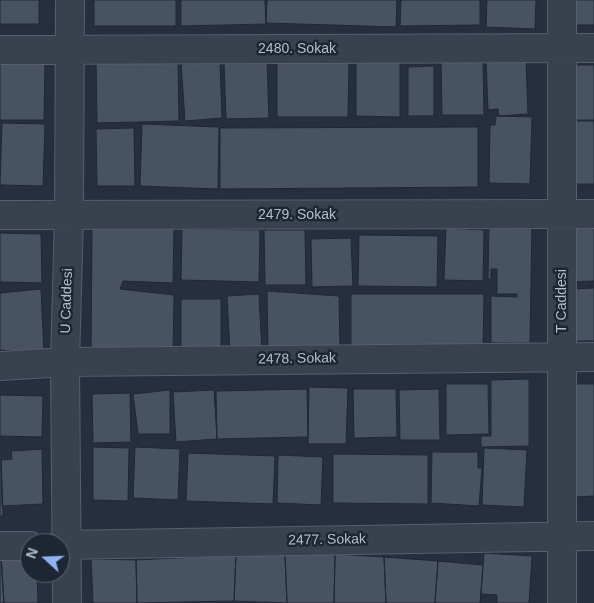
<!DOCTYPE html>
<style>
body{margin:0}
#map{position:relative;width:594px;height:603px;overflow:hidden;background:#252f3e;font-family:Arial,sans-serif}
canvas{display:block}
.north{position:absolute;left:20px;top:533px;width:50px;height:50px;box-sizing:border-box;background:#1e2633;border:1px solid #5b626f;border-radius:50%;rotate:290deg;font-size:14px;font-weight:700;line-height:20px;text-align:center;color:#b6bcc9}
.north::after{content:'';display:block;margin:auto;width:18px;height:22px;background:#8fb2f4;clip-path:polygon(50% 0,100% 100%,50% 72%,0 100%)}
</style>
<div id="map">
<canvas width="594" height="603"></canvas>
<div class="north">N</div>
</div>
<script>
const ctx = document.querySelector('canvas').getContext('2d');
ctx.lineJoin = 'round';
function fillPath(path, color) { ctx.fillStyle = color; ctx.fill(path, 'evenodd'); }
const toPath = rows => new Path2D(rows.map(r => 'M' + r).join(''));
function strokePath(path, color, width, dash) { ctx.strokeStyle = color; ctx.lineWidth = width; ctx.lineCap = dash ? 'butt' : 'round'; ctx.setLineDash(dash || []); ctx.stroke(path); }
function drawText(font, color, halo, rows, align = 'center') {
  ctx.font = font + ' Arial,sans-serif'; ctx.lineWidth = 5; ctx.setLineDash([]); ctx.textBaseline = 'middle'; ctx.strokeStyle = halo; ctx.fillStyle = color; for (const [text, x, y, turn = 0] of rows) {
    ctx.save(); ctx.translate(x, y); ctx.rotate((+turn || 0) * Math.PI / 180); ctx.textAlign = isNaN(turn) ? turn : align; if (halo) ctx.strokeText(text, 0, 0); ctx.fillText(text, 0, 0); ctx.restore();
  }
}
const building = toPath([
 [0,0,39,0,39,24,0,24,0,0],
 [94,0,176,0,176,26,94,26,94,0],
 [181,0,265,0,266,24,181,26,181,0],
 [267,0,397,0,396,27,266,23,267,0],
 [401,0,480,0,480,25,400,26,401,0],
 [487,0,536,0,535,29,486,27,487,0],
 [571,0,594,0,594,25,571,25,571,0],
 [178,59,179,121,97,123,96,61,178,59],
 [526,59,528,114,499,116,498,109,488,110,486,60,526,59],
 [267,61,269,118,226,119,224,62,267,61],
 [483,61,484,115,442,115,441,62,483,61],
 [0,62,45,64,44,120,0,120,0,62],
 [220,62,222,118,185,121,181,64,220,62],
 [277,62,349,62,348,117,277,117,277,62],
 [356,62,400,62,400,117,356,116,356,62],
 [569,65,594,65,594,120,569,120,569,65],
 [434,66,434,116,408,116,408,67,434,66],
 [496,116,532,117,530,184,489,183,490,125,495,125,496,116],
 [572,121,594,121,594,184,572,184,572,121],
 [2,123,45,124,43,186,0,185,2,123],
 [142,124,219,127,218,189,140,186,142,124],
 [478,127,478,187,220,189,220,128,478,127],
 [134,128,135,186,97,186,96,129,134,128],
 [489,220,532,221,530,343,491,343,491,296,517,297,517,294,497,294,497,269,491,269,491,279,488,279,489,220],
 [571,221,594,221,594,281,571,282,571,221],
 [92,227,174,227,173,283,123,281,120,289,174,295,173,353,91,352,92,227],
 [446,228,484,230,483,281,444,280,446,228],
 [182,229,260,230,259,282,181,280,182,229],
 [264,230,305,230,306,285,265,285,264,230],
 [0,233,41,234,42,283,0,282,0,233],
 [359,235,438,236,437,287,358,286,359,235],
 [351,238,353,286,312,287,311,239,351,238],
 [594,288,594,341,572,341,572,289,594,288],
 [41,289,44,353,0,350,0,293,41,289],
 [267,291,339,296,340,349,268,352,267,291],
 [259,294,262,352,230,354,227,296,259,294],
 [351,294,484,294,483,348,351,348,351,294],
 [181,299,221,299,221,353,181,353,181,299],
 [529,379,529,446,481,447,481,436,491,436,491,380,529,379],
 [446,384,488,384,489,434,446,435,446,384],
 [571,384,594,384,594,496,576,497,571,384],
 [309,387,348,388,346,444,308,444,309,387],
 [307,389,308,437,217,439,216,391,307,389],
 [353,389,396,389,397,437,354,438,353,389],
 [439,389,440,440,400,440,399,390,439,389],
 [170,390,170,434,138,434,133,394,170,390],
 [214,390,217,439,176,442,173,392,214,390],
 [130,393,131,442,93,443,92,394,130,393],
 [0,395,43,396,42,437,0,436,0,395],
 [93,447,129,448,128,501,93,500,93,447],
 [135,447,180,449,178,500,133,498,135,447],
 [484,448,527,450,524,507,482,505,484,448],
 [42,449,43,504,2,506,1,460,12,459,11,451,42,449],
 [432,452,478,452,478,468,482,468,479,506,431,503,432,452],
 [0,453,1,453,3,516,0,516,0,453],
 [188,453,275,456,273,504,186,501,188,453],
 [333,454,428,455,428,504,333,503,333,454],
 [278,455,323,457,321,505,277,503,278,455],
 [484,553,532,556,529,603,497,603,497,595,481,594,484,553],
 [335,554,334,603,287,603,285,555,335,554],
 [335,554,384,557,386,603,334,603,335,554],
 [0,555,1,555,4,603,0,603,0,555],
 [1,555,30,555,30,573,37,573,38,603,4,603,1,555],
 [236,555,234,601,137,603,136,560,236,555],
 [236,555,285,555,287,603,234,601,236,555],
 [384,557,438,561,435,603,386,603,384,557],
 [91,559,136,560,137,603,93,603,91,559],
 [438,561,483,565,480,603,435,603,438,561]
]);
const minor = toPath([
 [562,0,562,603],
 [0,50,594,48],
 [0,215,594,214],
 [0,366,65,362,594,357],
 [60,545,594,536],
 [0,546,30,546],
 [67,603,65,362,69,216,70,0]
]);
const streetNames = [
 ["2480. Sokak",297,49],
 ["2479. Sokak",297,215],
 ["U Caddesi",67,301,-88],
 ["T Caddesi",562,301,-90],
 ["2478. Sokak",297,359,-1],
 ["2477. Sokak",327,540,-1]
];
fillPath(building, '#475262');
strokePath(building, '#202835', 1);
strokePath(minor, '#575f6c', 30);
strokePath(minor, '#39414e', 28);
drawText('14px', '#b6bcc9', '#1e2633', streetNames);
</script>
